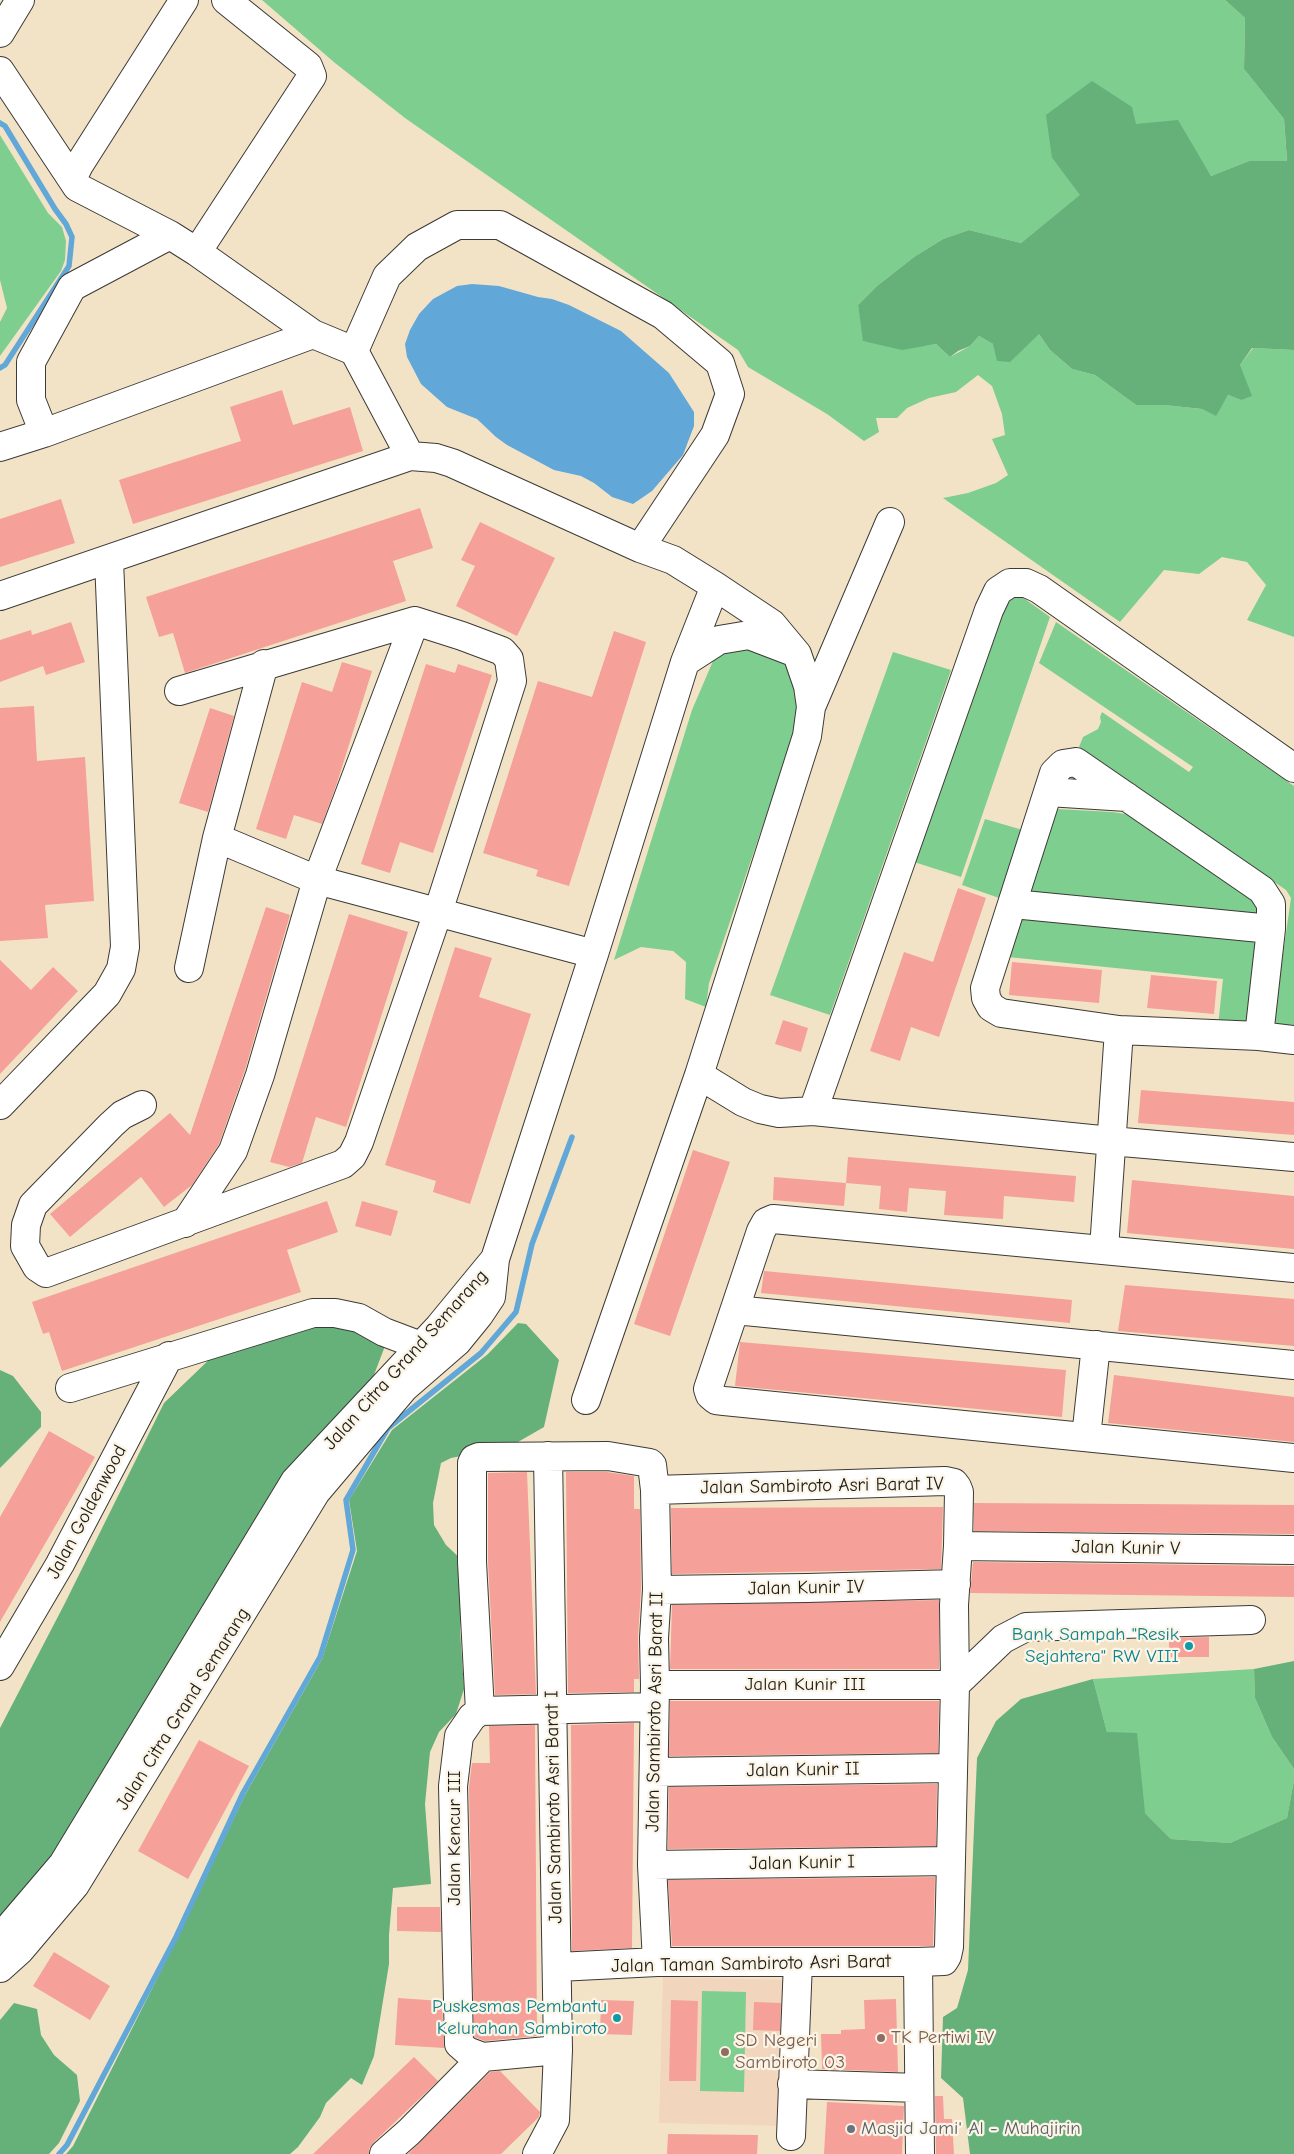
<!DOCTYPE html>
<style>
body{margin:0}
canvas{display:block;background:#f3e3c6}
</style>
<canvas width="1294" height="2154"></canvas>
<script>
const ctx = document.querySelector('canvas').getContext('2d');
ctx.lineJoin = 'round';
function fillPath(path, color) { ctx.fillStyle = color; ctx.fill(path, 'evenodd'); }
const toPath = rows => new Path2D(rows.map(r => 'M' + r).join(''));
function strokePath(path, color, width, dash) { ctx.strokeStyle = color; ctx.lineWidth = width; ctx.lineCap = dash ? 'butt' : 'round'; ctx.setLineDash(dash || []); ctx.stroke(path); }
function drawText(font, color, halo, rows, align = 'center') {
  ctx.font = font + ' "Comic Neue",sans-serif'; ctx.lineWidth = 4.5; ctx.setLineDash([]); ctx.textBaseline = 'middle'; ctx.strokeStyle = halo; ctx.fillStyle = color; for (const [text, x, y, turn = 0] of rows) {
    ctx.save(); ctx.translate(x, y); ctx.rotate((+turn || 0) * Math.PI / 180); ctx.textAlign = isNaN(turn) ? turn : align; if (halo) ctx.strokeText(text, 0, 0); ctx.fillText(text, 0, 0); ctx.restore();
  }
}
const built = toPath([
 [663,1977,794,1980,786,2126,659,2123]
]);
const green = toPath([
 [262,0,1225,0,1245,18,1244,69,1284,119,1287,162,1249,161,1211,176,1199,157,1052,158,1081,195,1021,243,969,230,943,239,914,257,877,286,858,305,864,341,923,346,936,344,950,357,970,346,979,336,993,344,1039,334,1050,350,1072,369,1095,375,1136,405,1164,405,1202,409,1215,415,1228,395,1241,400,1240,365,1253,348,1294,350,1294,637,1247,620,1266,585,1247,562,1222,557,1199,574,1164,570,1120,622,943,498,968,493,996,483,1008,475,992,439,1005,435,1002,414,992,386,978,375,956,392,929,398,907,408,897,418,876,418,879,432,864,441,827,414,748,367,738,350,405,118,335,63],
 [0,135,48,213,62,227,66,241,65,260,61,271,0,356,0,322,7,308,0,280],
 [1014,597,1022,597,1050,617,961,877,914,862,1004,607],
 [1056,622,1294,786,1294,1030,1273,1024,1291,898,1286,890,1084,752,1079,747,1083,737,1098,729,1101,722,1100,717,1102,712,1189,772,1193,767,1039,663],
 [742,645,786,664,792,672,799,707,792,740,709,983,706,1007,685,999,686,962,673,951,641,947,614,960,692,710,713,661,728,650],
 [893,652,951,670,830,1015,770,995],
 [1057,809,1112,812,1139,816,1261,901,1263,917,1033,894,1029,889],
 [985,819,1026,831,1002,899,962,885],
 [1022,917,1255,939,1261,944,1249,1026,1218,1026,1223,979,1008,957,1017,920],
 [1254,1669,1255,1698,1272,1737,1294,1769,1294,1780,1287,1818,1230,1843,1171,1839,1145,1813,1107,1732,1093,1679],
 [702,1991,746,1992,744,2092,700,2091]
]);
const forest = toPath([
 [1225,0,1294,0,1294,350,1252,348,1240,365,1252,396,1241,400,1228,395,1216,416,1202,409,1164,405,1136,405,1095,375,1072,369,1050,350,1039,334,1010,362,997,361,993,344,979,336,970,346,958,351,950,357,936,344,902,350,863,341,858,305,877,286,914,257,943,239,969,230,1021,243,1080,195,1052,158,1046,115,1092,81,1132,107,1136,124,1178,120,1211,176,1249,161,1287,161,1284,119,1244,69,1245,18],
 [342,1322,385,1346,369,1388,56,1856,0,1922,0,1728,65,1603,164,1403,215,1354,275,1335],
 [518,1323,526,1324,559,1360,544,1427,511,1446,451,1458,441,1463,433,1503,434,1525,446,1545,464,1562,460,1630,464,1689,456,1714,439,1732,430,1752,425,1804,431,1884,393,1888,389,1935,389,1964,374,2056,362,2085,351,2078,326,2103,320,2117,298,2147,290,2154,66,2154,73,2146,178,1937,245,1795,322,1659,357,1551,349,1500,392,1430,488,1354],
 [0,1370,13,1376,41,1412,41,1427,0,1468],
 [1294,1661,1294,1769,1272,1737,1255,1698,1254,1669],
 [1093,1679,1107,1732,1137,1733,1145,1813,1171,1839,1230,1843,1287,1818,1294,1780,1294,2154,970,2154,963,2098,941,2078,943,2017,957,2008,968,1970,977,1758,996,1721,1021,1699],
 [14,2003,37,2009,41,2035,54,2055,77,2075,80,2101,59,2143,49,2154,0,2154,0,2020]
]);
const water = toPath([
 [472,284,499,286,538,297,552,299,569,305,621,331,669,373,694,412,694,426,683,455,652,491,633,504,612,497,594,483,581,476,554,470,507,445,496,437,477,419,447,407,421,384,407,357,405,344,410,330,419,314,433,299,457,286]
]);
const stream = toPath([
 [0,123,5,126,55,209,66,224,72,237,69,266,5,365,0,368],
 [59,2154,67,2145,176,1937,243,1793,320,1657,353,1550,346,1500,388,1428,481,1353,516,1312,532,1244,572,1137]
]);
const building = toPath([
 [282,390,293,425,350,407,363,451,133,524,119,480,241,441,230,407],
 [61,499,75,543,0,567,0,519],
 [420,508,433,548,393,561,406,601,185,673,173,633,159,637,146,597],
 [480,522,555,558,517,636,456,606,475,566,461,560],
 [71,622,85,662,46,675,43,666,0,682,0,640,31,630,32,635],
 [614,631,646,642,569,886,536,876,538,870,483,853,538,681,592,697],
 [342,662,372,671,337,783,322,824,294,815,286,839,256,829,302,682,332,692],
 [426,664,455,673,458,664,492,675,433,853,400,842,390,873,361,864],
 [34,706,37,761,85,757,94,901,45,905,48,938,0,941,0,708],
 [210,708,234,716,208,812,179,803],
 [958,888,986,898,939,1037,911,1027,900,1061,870,1051,904,952,933,962],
 [266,907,290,915,245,1070,219,1144,192,1185,164,1207,141,1177,70,1237,50,1214,170,1113,190,1135],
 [349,914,408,932,346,1127,316,1117,302,1163,289,1167,270,1162],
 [455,947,492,958,479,997,531,1014,470,1204,433,1192,436,1181,385,1165],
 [0,960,31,990,53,967,78,991,0,1074],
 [1012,962,1102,970,1099,1003,1009,995],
 [1151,975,1217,981,1214,1014,1147,1008],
 [783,1020,808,1028,801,1052,775,1044],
 [1141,1090,1294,1102,1294,1135,1138,1123],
 [693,1150,730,1162,670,1336,634,1324],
 [848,1157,1076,1176,1074,1202,1004,1196,1003,1219,944,1215,946,1191,909,1188,907,1212,879,1209,881,1186,846,1183,844,1206,773,1200,774,1177,846,1183],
 [1132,1180,1294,1196,1294,1249,1127,1233],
 [327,1201,338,1232,287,1250,301,1292,62,1371,49,1332,43,1334,32,1302],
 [362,1201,398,1211,391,1236,355,1226],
 [764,1271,1072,1300,1070,1323,761,1293],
 [1125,1285,1294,1299,1294,1346,1118,1331],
 [740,1342,1066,1370,1062,1417,735,1386],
 [1114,1375,1294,1397,1294,1442,1108,1423],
 [49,1431,95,1457,0,1622,0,1517],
 [527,1472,536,1694,495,1695,488,1562,488,1473],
 [566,1472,607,1472,634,1476,634,1509,640,1509,641,1590,638,1637,639,1679,634,1679,634,1692,568,1693],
 [974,1503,1294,1505,1294,1534,974,1531],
 [917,1507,943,1507,941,1569,672,1574,671,1508],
 [973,1562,1294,1566,1294,1597,970,1593],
 [939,1600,939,1669,670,1669,672,1605],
 [1209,1637,1209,1657,1169,1657,1169,1638],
 [670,1701,939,1701,938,1753,669,1756],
 [634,1723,632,1948,572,1951,571,1725],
 [535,1725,537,2036,485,2041,474,2037,469,1787,472,1763,490,1763,489,1726],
 [199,1740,249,1766,188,1879,138,1851],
 [937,1784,936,1846,668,1849,669,1787],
 [935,1877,933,1946,672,1946,668,1880],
 [397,1907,440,1907,441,1932,397,1931],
 [54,1952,110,1986,90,2020,33,1986],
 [398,1998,442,2001,444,2048,395,2045],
 [896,1999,898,2072,822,2069,821,2034,841,2034,841,2030,865,2029,864,2000],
 [601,2000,634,2001,632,2035,600,2034],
 [671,2000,698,2001,696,2081,669,2081],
 [754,2002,781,2003,780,2031,753,2030],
 [414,2057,438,2081,374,2142,369,2149,369,2154,313,2154],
 [500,2071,540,2112,539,2117,501,2154,408,2154,490,2072],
 [935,2096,943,2096,944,2119,952,2119,954,2154,936,2154],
 [827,2102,904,2106,902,2154,824,2154],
 [668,2134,758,2135,757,2154,667,2154]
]);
const minor = toPath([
 [0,33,20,0],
 [0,71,77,187,170,235],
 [72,179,79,165,184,0],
 [197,252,312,76,308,66,226,0],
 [354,351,387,276,417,247,457,225,500,225,663,315,720,363,730,394,715,435,640,548],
 [44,433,31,400,31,362,72,287,170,235,197,252,313,334],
 [0,447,44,433,313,334,354,351,410,456],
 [0,596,410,456,436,458,452,463,640,548,673,560,715,586,685,662,594,954,495,1259,491,1297,479,1315,457,1342,404,1388,316,1492,75,1885,20,1950,0,1968],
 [685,662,719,640,749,635,796,653],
 [811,707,890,522],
 [1076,762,1262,890,1271,904,1271,929,1259,1036,1119,1030,1001,1013,991,1007,986,998,985,988,1054,773,1063,764,1076,762],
 [1048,792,1127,797],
 [217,838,317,880,594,954],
 [1013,904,1271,929],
 [189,968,217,838,264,664],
 [1259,1036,1294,1040],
 [699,1075,743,1102,760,1109,779,1113,813,1111,1111,1141,1294,1157],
 [0,1105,107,994,121,969,125,947,109,560],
 [142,1105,122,1115,111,1125,33,1205,26,1225,25,1246,37,1267,46,1273,343,1164,352,1156,359,1142,438,912,512,681,509,659,502,651,462,636,415,621,179,691],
 [813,1111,989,610,998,591,1010,583,1026,583,1039,589,1294,768],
 [185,1223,233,1151,260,1075,317,880,415,621],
 [1104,1249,1119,1030],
 [1294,1268,773,1219,766,1222,761,1231,708,1389,710,1395,716,1400,724,1401,1294,1458],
 [735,1310,1294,1365],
 [70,1388,313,1313,335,1313,359,1318,384,1332,421,1346],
 [586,1400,699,1075,807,736,811,707,808,686,797,654,772,624,715,586],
 [1086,1437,1096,1345],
 [958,1546,1294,1550],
 [657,1590,807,1588,956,1584],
 [0,1666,60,1564,169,1356],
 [655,1685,955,1685,1003,1639,1026,1627,1251,1620],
 [480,1711,472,1562,472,1463,474,1459,479,1457,608,1456,650,1463,652,1465,655,1490,657,1590,654,1638,655,1685,652,1865,657,1962],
 [654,1772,952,1768],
 [652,1865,951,1861],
 [0,1938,63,1864,295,1481,439,1327,495,1259],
 [918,1962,920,2154],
 [558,1967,657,1962,918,1962,944,1961,947,1956,949,1947,955,1685,954,1605,958,1546,959,1492,957,1487,954,1483,945,1481,655,1490],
 [558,2050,483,2057,467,2051,459,2044,453,1786,459,1736,472,1717,480,1711,654,1707],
 [792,2084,919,2088],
 [791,2136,798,1962],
 [384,2154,409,2132,483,2057],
 [537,2154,555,2120,558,2050,548,1456]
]);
const markers = [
 [1189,1646,5,"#0f9aa8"],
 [617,2018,5,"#0f9aa8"],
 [881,2038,5,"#8d6e63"],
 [725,2052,5,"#8d6e63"],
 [851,2129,5,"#6b7280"]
];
const streetNames = [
 ["Jalan Citra Grand Semarang",406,1360,-48],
 ["Jalan Sambiroto Asri Barat IV",822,1486,-1],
 ["Jalan Goldenwood",87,1512,-62],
 ["Jalan Kunir V",1126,1548,1],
 ["Jalan Kunir IV",806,1588,-1],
 ["Jalan Kunir III",805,1685],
 ["Jalan Citra Grand Semarang",183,1709,-58],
 ["Jalan Sambiroto Asri Barat II",655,1712,-89],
 ["Jalan Kunir II",803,1770,-1],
 ["Jalan Sambiroto Asri Barat I",554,1807,-91],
 ["Jalan Kencur III",455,1838,-90],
 ["Jalan Kunir I",802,1863,-1],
 ["Jalan Taman Sambiroto Asri Barat",751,1964,-1]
];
const cultureNames = [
 ["Bank Sampah \"Resik",1179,1635],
 ["Sejahtera\" RW VIII",1179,1657],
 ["Puskesmas Pembantu",607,2007],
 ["Kelurahan Sambiroto",607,2029]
];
const educationNames = [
 ["TK Pertiwi IV",891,2038],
 ["SD Negeri",735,2041],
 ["Sambiroto 03",735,2063]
];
const worshipNames = [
 ["Masjid Jami' Al - Muhajirin",861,2129]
];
fillPath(built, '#f1d5bd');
fillPath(green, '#7dce8f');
fillPath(forest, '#66b17a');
fillPath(water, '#61a7d7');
strokePath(stream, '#61a7d7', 5.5);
fillPath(building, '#f5a099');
strokePath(minor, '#3c3a36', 30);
strokePath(minor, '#fff', 28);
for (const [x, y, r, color] of markers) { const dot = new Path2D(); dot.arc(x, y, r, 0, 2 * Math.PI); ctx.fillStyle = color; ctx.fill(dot); strokePath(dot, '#fcf5e5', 2); }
drawText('19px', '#1c1c1c', '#fcf5e5', streetNames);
drawText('19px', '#0d838f', '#fcf5e5', cultureNames, 'right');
drawText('19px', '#785e54', '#fcf5e5', educationNames, 'left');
drawText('19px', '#5b616d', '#fcf5e5', worshipNames, 'left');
</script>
